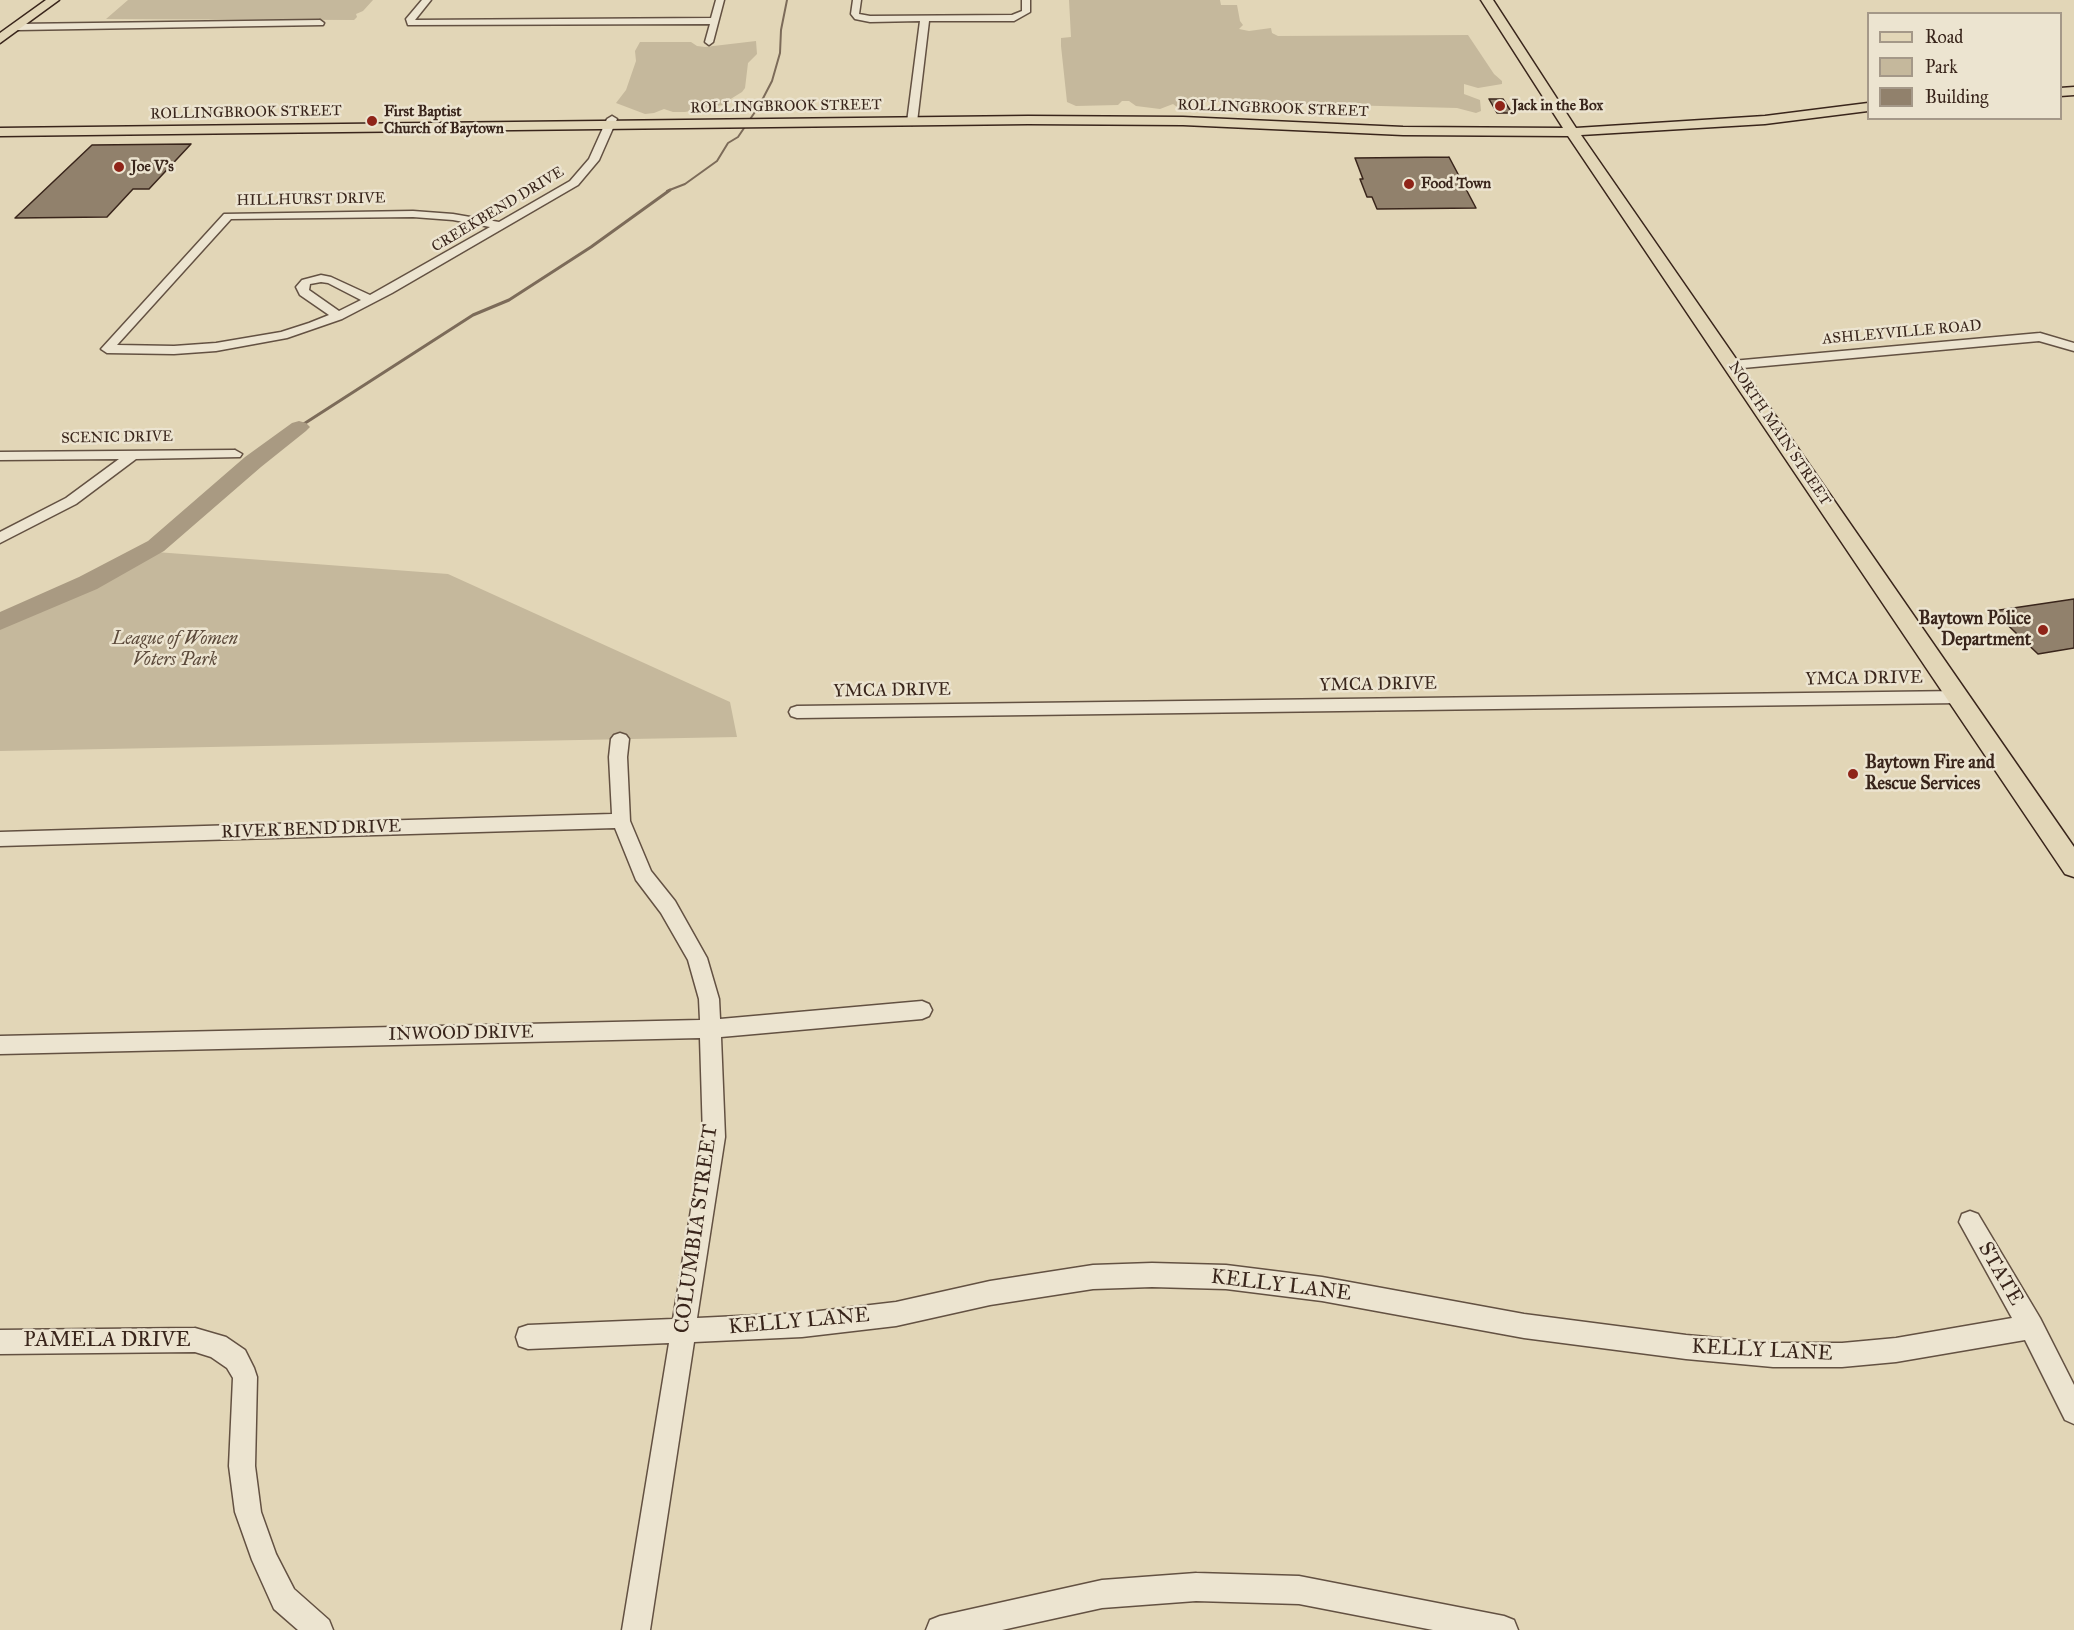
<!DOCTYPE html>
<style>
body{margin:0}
#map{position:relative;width:2074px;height:1630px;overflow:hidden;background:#e2d6b7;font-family:"IM FELL Great Primer",serif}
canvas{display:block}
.legend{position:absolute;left:1867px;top:12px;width:195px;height:108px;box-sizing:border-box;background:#ece4d0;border:2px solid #a49888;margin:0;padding:8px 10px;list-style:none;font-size:18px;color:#39251b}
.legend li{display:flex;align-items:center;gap:12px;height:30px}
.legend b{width:30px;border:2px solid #a49888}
</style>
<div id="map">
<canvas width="2074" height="1630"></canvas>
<ul class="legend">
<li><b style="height:8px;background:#e2d6b7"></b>Road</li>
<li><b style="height:16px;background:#c5b89c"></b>Park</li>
<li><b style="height:16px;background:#91816c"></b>Building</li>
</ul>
</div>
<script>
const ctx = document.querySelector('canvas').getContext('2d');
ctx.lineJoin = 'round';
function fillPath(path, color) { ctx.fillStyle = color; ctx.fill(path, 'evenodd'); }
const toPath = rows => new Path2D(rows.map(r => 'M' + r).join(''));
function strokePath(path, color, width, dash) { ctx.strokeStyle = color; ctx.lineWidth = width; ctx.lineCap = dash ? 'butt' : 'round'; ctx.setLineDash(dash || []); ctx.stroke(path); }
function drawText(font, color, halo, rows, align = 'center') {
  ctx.font = font + ' "IM FELL Great Primer",serif'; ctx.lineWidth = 5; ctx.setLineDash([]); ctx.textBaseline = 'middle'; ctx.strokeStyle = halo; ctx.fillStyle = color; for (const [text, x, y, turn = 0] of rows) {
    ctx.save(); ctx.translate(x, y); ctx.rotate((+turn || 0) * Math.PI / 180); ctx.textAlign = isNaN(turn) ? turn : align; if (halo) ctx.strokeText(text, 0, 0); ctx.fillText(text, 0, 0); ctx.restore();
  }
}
const green = toPath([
 [128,0,373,0,363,11,356,14,357,17,354,20,106,19],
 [1069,0,1220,0,1221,5,1237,5,1240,21,1243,25,1239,29,1249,31,1271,28,1272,33,1278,36,1468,35,1494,74,1502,81,1502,84,1478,88,1464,84,1464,94,1480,100,1481,111,1476,113,1457,108,1191,101,1188,105,1177,107,1173,104,1160,109,1136,106,1129,101,1122,101,1118,105,1076,106,1067,102,1061,46,1061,38,1071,37],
 [756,41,757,54,748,63,745,88,742,92,729,100,728,104,685,112,673,112,664,109,654,113,645,114,616,103,626,90,636,61,635,51,640,42,691,42,697,46,705,47],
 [156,552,448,574,730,702,737,737,0,751,0,627]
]);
const streamFar1 = toPath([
 [667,191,685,184,717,161,728,143,738,137,759,106,772,81,780,53,781,30,787,0]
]);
const stream = toPath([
 [299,427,473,315,509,300,591,247,670,190]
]);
const river = toPath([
 [299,421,306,423,310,427,306,431,261,467,164,551,97,589,0,630,0,612,79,577,148,541,245,457,292,423,299,421]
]);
const building = toPath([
 [1489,99,1503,99,1512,113,1497,113,1489,99],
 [191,144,149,189,133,189,107,217,15,218,92,145,191,144],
 [1449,157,1476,208,1377,209,1372,197,1367,197,1360,179,1363,179,1355,158,1449,157],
 [2074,599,2074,648,2038,654,1993,611,2074,599]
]);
const minor = toPath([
 [422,0,431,0,415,20,711,18,716,0,724,0,713,42,709,45,705,42,710,24,408,25,406,19,422,0],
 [853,0,861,0,859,14,870,16,1012,15,1022,11,1022,0,1030,0,1030,12,1014,21,929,21,917,122,912,125,907,122,920,21,870,22,855,19,851,14,853,0],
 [320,20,324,23,323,25,18,30,14,27,18,24,320,20],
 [612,116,617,119,599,160,578,185,392,293,342,319,287,338,216,351,174,354,107,353,101,349,224,214,413,211,453,214,499,222,570,181,589,159,607,119,612,116],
 [413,217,453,220,490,227,370,295,331,277,321,275,302,280,296,287,300,295,329,315,309,323,281,332,216,343,174,346,117,345,231,219,413,217],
 [321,282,328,283,361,300,339,311,309,290,310,284,321,282],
 [2040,333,2074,343,2074,351,2039,341,1732,369,1726,365,1732,361,2040,333],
 [235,450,242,454,240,457,136,459,76,504,0,543,0,532,66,498,119,459,0,460,0,452,235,450],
 [1960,691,1966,693,1968,697,1966,701,1960,703,797,718,791,716,789,712,791,708,797,706,1960,691],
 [620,733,626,735,629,739,627,757,630,821,651,871,675,901,707,958,719,999,720,1019,922,1001,929,1004,932,1010,929,1016,922,1019,721,1037,725,1137,697,1318,802,1313,896,1302,990,1281,1093,1265,1152,1263,1226,1265,1322,1277,1524,1314,1686,1335,1773,1343,1842,1343,1896,1338,2012,1318,1959,1222,1962,1214,1970,1211,1978,1214,2040,1318,2074,1385,2074,1424,2065,1420,2025,1340,1896,1362,1842,1367,1773,1367,1686,1359,1524,1338,1322,1301,1226,1289,1152,1287,1093,1289,990,1305,896,1326,802,1337,694,1342,650,1630,622,1630,669,1343,528,1349,519,1346,516,1337,519,1328,528,1325,673,1319,703,1137,700,1038,0,1054,0,1036,700,1020,699,999,688,960,661,913,636,880,615,828,0,846,0,832,612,814,609,757,611,739,614,735,620,733],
 [195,1328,226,1337,245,1350,254,1368,257,1377,255,1466,261,1512,276,1554,294,1589,329,1620,333,1630,298,1630,274,1609,252,1560,235,1512,229,1466,233,1378,227,1368,211,1357,195,1352,0,1354,0,1330,195,1328],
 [1196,1573,1299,1576,1504,1616,1514,1620,1518,1630,1433,1630,1299,1604,1196,1601,1102,1608,1002,1630,926,1630,930,1620,940,1616,1102,1580,1196,1573]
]);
const major = toPath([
 [46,0,59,0,0,43,0,33,46,0],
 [1481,0,1493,0,1576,128,1765,116,1868,103,1868,111,1765,124,1581,135,2074,847,2074,877,2065,874,1568,136,1403,135,1183,125,1028,124,0,136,0,128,1028,116,1183,117,1403,127,1563,128,1481,0],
 [2074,87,2074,95,2060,96,2060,88,2074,87]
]);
const markers = [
 [1500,106,6,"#8f2418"],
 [372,121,6,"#8f2418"],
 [119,167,6,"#8f2418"],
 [1409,184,6,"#8f2418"],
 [2043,630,6,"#8f2418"],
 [1853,774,6,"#8f2418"]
];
const farPoinames = [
 ["Jack in the Box",1512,106],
 ["First Baptist",384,112],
 ["Church of Baytown",384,129],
 ["Joe V's",131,167],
 ["Food Town",1421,184]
];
const farStreetnames = [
 ["ROLLINGBROOK STREET",786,107,-1],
 ["ROLLINGBROOK STREET",1273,109,2],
 ["ROLLINGBROOK STREET",246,113,-1],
 ["HILLHURST DRIVE",311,200,-1],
 ["CREEKBEND DRIVE",498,210,-31],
 ["ASHLEYVILLE ROAD",1902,333,-5],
 ["NORTH MAIN STREET",1779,434,56],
 ["SCENIC DRIVE",117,438,-1]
];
const poiNames = [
 ["Baytown Police",2031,620],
 ["Department",2031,641],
 ["Baytown Fire and",1865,764,"left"],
 ["Rescue Services",1865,785,"left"]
];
const parkNames = [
 ["League of Women",175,640],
 ["Voters Park",175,661]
];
const streetNames = [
 ["YMCA DRIVE",1864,679,-1],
 ["YMCA DRIVE",1378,685,-1],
 ["YMCA DRIVE",892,691,-1],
 ["RIVER BEND DRIVE",311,830,-2],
 ["INWOOD DRIVE",461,1034,-1]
];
const nearStreetnames = [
 ["COLUMBIA STREET",697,1229,-82],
 ["STATE",2000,1274,60],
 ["KELLY LANE",1281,1286,7],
 ["KELLY LANE",799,1322,-5],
 ["PAMELA DRIVE",107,1341],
 ["KELLY LANE",1762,1351,3]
];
fillPath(green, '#c5b89c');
strokePath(streamFar1, '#7c6b59', 2);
strokePath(stream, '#7c6b59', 3);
fillPath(river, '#a99a82');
fillPath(building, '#91816c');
strokePath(building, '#39251b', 1.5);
strokePath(minor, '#635142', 3);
strokePath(major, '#39251b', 3);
fillPath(minor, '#ece4d0');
fillPath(major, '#e2d6b7');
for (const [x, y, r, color] of markers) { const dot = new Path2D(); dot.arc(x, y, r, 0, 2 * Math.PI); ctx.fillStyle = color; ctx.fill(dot); strokePath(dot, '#ece4d0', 2); }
drawText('bold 15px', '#39251b', '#ece4d0', farPoinames, 'left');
drawText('15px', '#39251b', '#ece4d0', farStreetnames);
drawText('bold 18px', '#39251b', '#ece4d0', poiNames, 'right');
drawText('italic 18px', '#5c4a3b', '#ece4d0', parkNames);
drawText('18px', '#39251b', '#ece4d0', streetNames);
drawText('21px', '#39251b', '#ece4d0', nearStreetnames);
</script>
